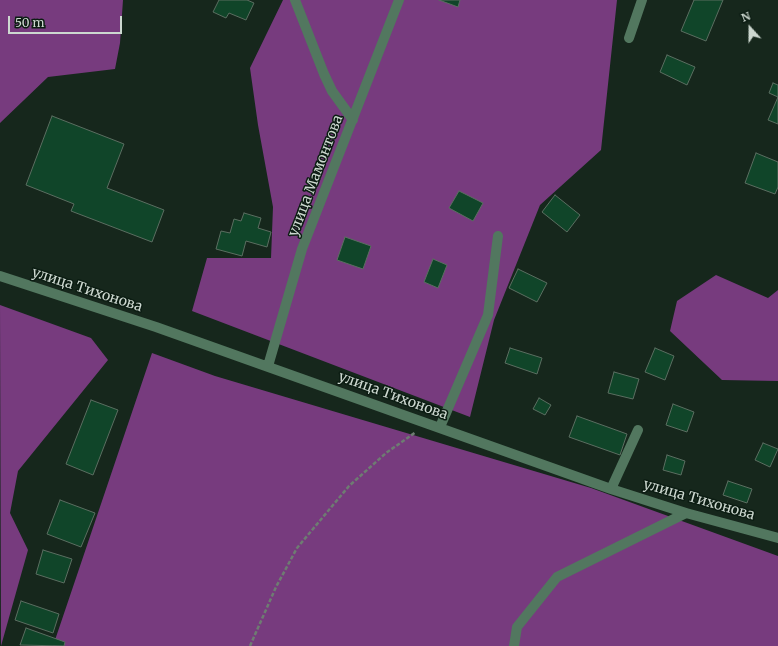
<!DOCTYPE html>
<meta charset="utf-8">
<style>
body{margin:0}
#map{position:relative;width:778px;height:646px;overflow:hidden;background:#16271c;font-family:Merriweather,serif}
canvas{display:block}
.north{position:absolute;left:730px;top:8px;width:40px;height:40px;-webkit-text-stroke:3px #0c1d13;paint-order:stroke;rotate:339deg;font-size:11px;font-weight:700;line-height:16px;text-align:center;color:#cdd8d0}
.north::after{content:'';display:block;margin:auto;width:14px;height:18px;background:#cdd8d0;clip-path:polygon(50% 0,100% 100%,50% 72%,0 100%)}
.scale{position:absolute;left:8px;top:16px;width:114px;height:18px;box-sizing:border-box;border:2px solid #cdd8d0;border-top:0;padding-left:5px;font-size:12px;line-height:14px;white-space:nowrap;color:#cdd8d0;-webkit-text-stroke:3px #0c1d13;paint-order:stroke}
</style>
<div id="map">
<canvas width="778" height="646"></canvas>
<div class="north">N</div>
<div class="scale">50 m</div>
</div>
<script>
const ctx = document.querySelector('canvas').getContext('2d');
ctx.lineJoin = 'round';
function fillPath(path, color) { ctx.fillStyle = color; ctx.fill(path, 'evenodd'); }
const toPath = rows => new Path2D(rows.map(r => 'M' + r).join(''));
function strokePath(path, color, width, dash) { ctx.strokeStyle = color; ctx.lineWidth = width; ctx.lineCap = dash ? 'butt' : 'round'; ctx.setLineDash(dash || []); ctx.stroke(path); }
function drawText(font, color, halo, rows, align = 'center') {
  ctx.font = font + ' Merriweather,serif'; ctx.lineWidth = 3; ctx.setLineDash([]); ctx.textBaseline = 'middle'; ctx.strokeStyle = halo; ctx.fillStyle = color; for (const [text, x, y, turn = 0] of rows) {
    ctx.save(); ctx.translate(x, y); ctx.rotate((+turn || 0) * Math.PI / 180); ctx.textAlign = isNaN(turn) ? turn : align; if (halo) ctx.strokeText(text, 0, 0); ctx.fillText(text, 0, 0); ctx.restore();
  }
}
const forest = toPath([
 [0,0,123,0,120,43,115,69,48,77,0,123],
 [283,0,617,0,601,150,540,205,494,320,470,417,192,311,207,258,271,258,273,207,258,125,250,68],
 [716,275,768,298,778,290,778,381,722,380,670,331,677,301],
 [0,305,91,338,108,360,18,471,10,513,28,550,1,646],
 [152,353,215,376,591,488,778,556,778,646,53,646]
]);
const building = toPath([
 [219,0,247,0,254,3,246,20,229,13,226,18,213,12,219,0],
 [439,0,460,0,458,7,439,0],
 [694,0,723,0,706,41,681,31,694,0],
 [667,55,695,67,687,85,660,72,667,55],
 [773,83,778,85,778,124,768,120,778,97,769,93,773,83],
 [52,116,124,144,107,188,164,210,152,242,71,211,74,204,26,185,52,116],
 [756,153,778,162,778,187,775,194,745,183,756,153],
 [459,191,483,203,473,221,449,208,459,191],
 [555,195,580,215,567,232,542,212,555,195],
 [244,213,261,218,258,228,271,232,267,247,246,241,242,256,216,249,221,231,230,233,234,219,241,221,244,213],
 [345,237,371,246,363,269,337,260,345,237],
 [433,259,447,265,438,288,424,282,433,259],
 [518,269,547,283,537,302,509,288,518,269],
 [510,348,542,358,537,374,505,363,510,348],
 [655,348,674,356,665,380,645,372,655,348],
 [614,372,639,379,633,399,608,393,614,372],
 [539,398,551,405,545,415,533,409,539,398],
 [91,400,118,410,93,475,66,464,91,400],
 [673,404,694,412,687,432,666,425,673,404],
 [577,416,627,434,620,455,569,437,577,416],
 [763,443,778,449,770,467,755,460,763,443],
 [667,455,685,461,681,475,663,470,667,455],
 [728,481,752,489,747,503,723,495,728,481],
 [60,500,95,513,81,547,47,534,60,500],
 [43,550,72,559,64,583,36,574,43,550],
 [21,601,59,614,53,633,15,620,21,601],
 [26,628,65,642,64,646,20,645,26,628]
]);
const path = toPath([
 [250,646,276,587,297,548,349,486,386,453,416,432]
]);
const minor = toPath([
 [295,0,324,74,332,91,353,120],
 [629,38,642,0],
 [0,276,156,327,611,489,686,513,778,538],
 [268,366,302,249,399,0],
 [440,427,488,315,498,236],
 [611,489,638,430],
 [514,646,517,627,557,577,686,513]
]);
const streetNames = [
 ["улица Мамонтова",316,176,-69],
 ["улица Тихонова",87,290,18],
 ["улица Тихонова",393,396,20],
 ["улица Тихонова",699,500,16]
];
fillPath(forest, '#773b7e');
fillPath(building, '#104529');
strokePath(building, '#5b6e61', 1);
strokePath(path, '#6e7c72', 2.5, [4, 2]);
strokePath(minor, '#52775f', 10);
drawText('14px', '#cdd8d0', '#0c1d13', streetNames);
</script>
